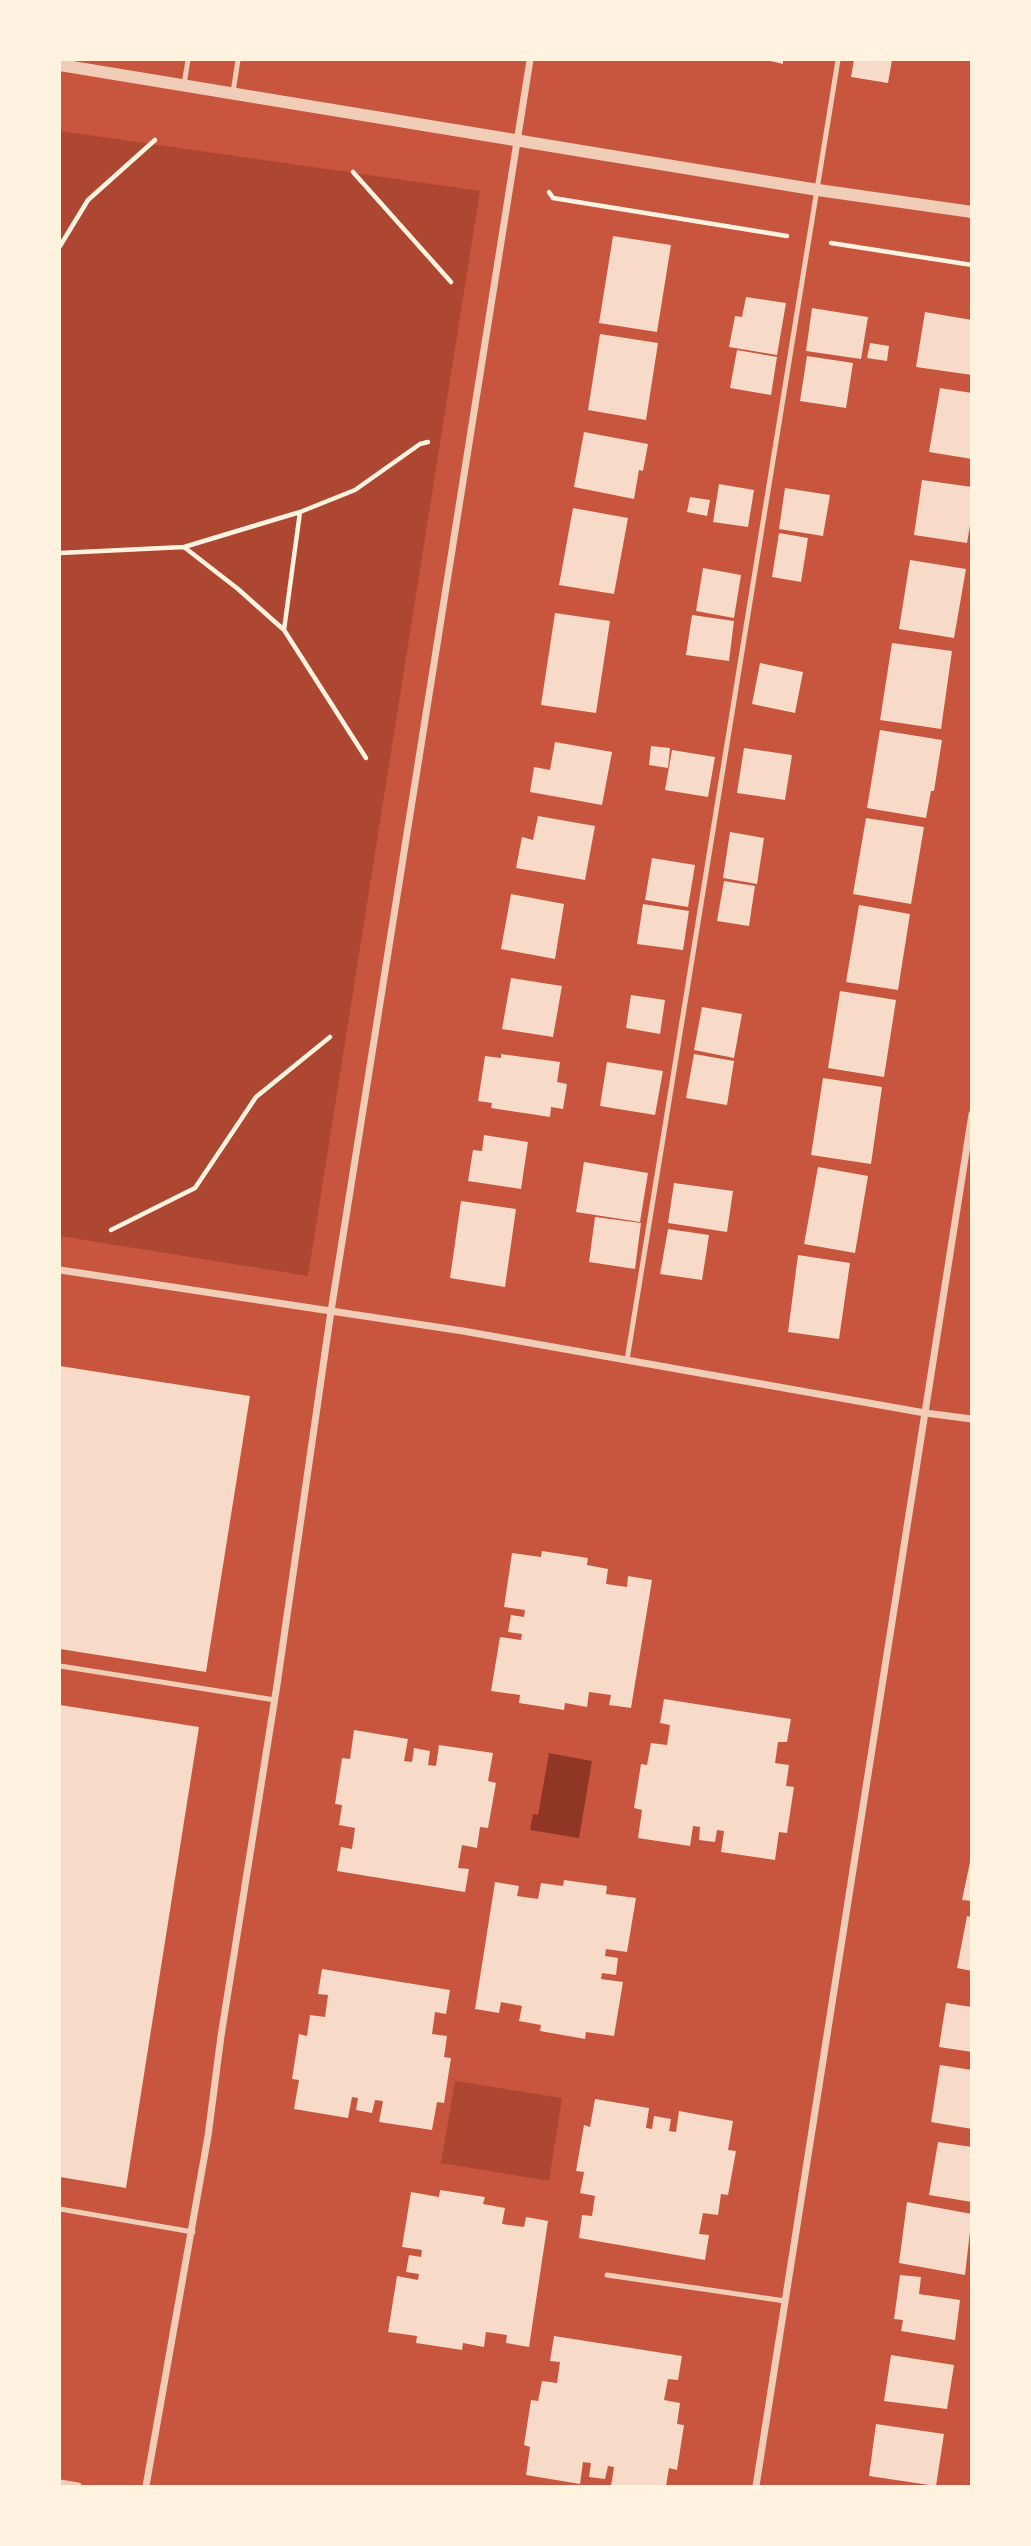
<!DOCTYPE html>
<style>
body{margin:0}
#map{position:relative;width:1031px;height:2546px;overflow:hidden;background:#c8553d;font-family:Raleway,sans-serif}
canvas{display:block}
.frame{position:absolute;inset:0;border:61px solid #fff3e0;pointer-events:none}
</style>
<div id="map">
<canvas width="1031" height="2546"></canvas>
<div class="frame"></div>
</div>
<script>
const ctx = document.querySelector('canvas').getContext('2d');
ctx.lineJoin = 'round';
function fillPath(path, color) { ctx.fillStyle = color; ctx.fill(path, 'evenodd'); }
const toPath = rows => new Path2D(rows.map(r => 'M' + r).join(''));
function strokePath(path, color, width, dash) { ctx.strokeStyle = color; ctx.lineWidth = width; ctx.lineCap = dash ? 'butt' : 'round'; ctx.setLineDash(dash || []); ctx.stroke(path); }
const green = toPath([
 [60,131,480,191,308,1276,60,1236],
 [455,2081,562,2098,549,2181,441,2163]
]);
const water = toPath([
 [549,1753,592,1761,579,1838,530,1830,533,1814,538,1815]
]);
const building = toPath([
 [766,60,783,60,783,64],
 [854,60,892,60,888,83,851,77],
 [613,236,671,245,657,332,599,323],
 [746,297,786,303,777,355,729,347,735,316,742,317],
 [812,308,868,317,861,359,806,351],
 [925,312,972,320,972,375,916,367],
 [600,334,658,343,646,420,588,410],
 [870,343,889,346,887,361,867,358],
 [737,350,777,357,771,395,730,388],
 [807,356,853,363,846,408,800,401],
 [940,388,972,393,972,459,929,452],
 [584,432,648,444,643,471,639,470,634,499,574,487],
 [922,480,972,487,972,514,967,543,914,535],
 [719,484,754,490,748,527,713,522],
 [785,488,830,495,823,536,779,529],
 [690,497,710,500,707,516,687,512],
 [573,508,628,518,614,594,559,585],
 [779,533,808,538,801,582,772,577],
 [910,560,966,569,954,638,899,629],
 [703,568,741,575,734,618,696,611],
 [555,613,610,621,596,713,541,705],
 [692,615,734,621,729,661,686,655],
 [892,643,952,651,941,729,880,720],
 [760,663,803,672,795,713,752,704],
 [880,730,942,740,934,791,931,791,926,818,867,808],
 [555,742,612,752,602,805,530,792,534,767,550,770],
 [651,746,670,748,668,768,649,765],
 [744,748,792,755,785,800,737,793],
 [672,750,715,757,708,797,665,790],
 [538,816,595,826,585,880,516,868,522,837,533,840],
 [866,818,924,827,911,904,853,894],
 [730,832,764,838,757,884,723,878],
 [652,858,695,865,688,907,645,900],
 [724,881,755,886,749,926,717,921],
 [511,894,564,904,555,959,501,949],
 [643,904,689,911,683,950,637,944],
 [859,905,910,914,898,990,846,982],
 [511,978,562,986,553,1037,502,1029],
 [840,991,896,1000,884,1077,828,1068],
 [631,995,665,1000,660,1034,626,1028],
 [702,1007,742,1014,734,1058,694,1050],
 [501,1054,560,1062,557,1082,567,1084,563,1109,551,1107,550,1117,491,1108,492,1103,478,1101,485,1056,501,1058],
 [694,1054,734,1061,727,1105,686,1098],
 [607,1062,663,1071,655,1115,600,1106],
 [823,1078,882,1087,871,1164,811,1155],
 [484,1135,528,1142,521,1189,468,1181,473,1150,482,1151],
 [584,1162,648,1173,640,1222,576,1212],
 [818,1167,868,1176,855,1253,804,1244],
 [674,1183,733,1191,727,1232,668,1223],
 [461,1201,516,1209,505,1287,450,1278],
 [595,1217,641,1223,635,1269,589,1262],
 [668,1229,709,1235,702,1280,660,1274],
 [798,1255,850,1263,839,1339,788,1332],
 [60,1366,250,1396,206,1672,60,1649],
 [542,1551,588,1558,587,1565,608,1569,606,1584,627,1587,628,1576,652,1580,631,1708,609,1705,611,1695,589,1692,587,1707,565,1703,564,1710,519,1703,520,1695,491,1691,500,1637,521,1640,522,1634,508,1632,511,1615,524,1617,525,1610,504,1607,512,1553,541,1557],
 [664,1699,791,1719,787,1742,778,1742,775,1763,789,1765,786,1786,794,1787,787,1833,779,1832,775,1860,721,1852,724,1831,717,1830,715,1842,699,1840,700,1827,693,1826,690,1846,638,1838,642,1810,634,1808,641,1764,647,1765,651,1743,667,1745,670,1725,660,1723],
 [60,1705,199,1727,126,2188,60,2177],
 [354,1730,408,1739,404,1761,412,1762,414,1748,430,1751,428,1765,436,1766,439,1745,493,1753,488,1781,496,1783,488,1828,480,1827,477,1848,462,1845,458,1868,469,1869,465,1892,337,1871,341,1847,352,1849,355,1828,339,1825,342,1805,335,1804,342,1758,350,1759],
 [970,1862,972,1862,972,1901,962,1900],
 [564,1880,607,1886,606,1894,636,1898,627,1952,606,1949,605,1956,618,1958,616,1975,602,1973,601,1979,623,1982,614,2036,586,2032,585,2039,540,2031,541,2025,519,2021,522,2006,501,2002,499,2013,475,2009,495,1882,519,1886,517,1896,538,1899,541,1883,563,1886],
 [967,1916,972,1917,972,1971,957,1968],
 [322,1969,450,1990,446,2014,435,2012,432,2034,447,2036,444,2057,451,2058,444,2103,437,2102,432,2130,379,2122,383,2101,375,2100,372,2113,356,2110,358,2098,352,2097,348,2118,294,2109,299,2080,292,2079,299,2034,307,2036,310,2015,325,2017,328,1995,318,1994],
 [946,2003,972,2007,972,2052,939,2047],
 [940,2065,972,2070,972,2129,931,2122],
 [595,2099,649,2108,646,2128,652,2129,654,2116,671,2119,669,2131,676,2132,679,2111,733,2121,728,2150,736,2151,728,2195,721,2194,718,2215,703,2213,699,2234,709,2235,705,2260,579,2238,582,2215,592,2216,595,2196,580,2193,584,2172,576,2171,584,2125,590,2127],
 [938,2142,972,2147,972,2202,929,2195],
 [440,2190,485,2197,483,2204,505,2208,502,2224,524,2227,526,2217,548,2221,529,2347,506,2343,507,2335,486,2332,484,2347,463,2343,462,2350,416,2343,417,2336,388,2332,397,2276,418,2280,419,2274,406,2272,409,2255,421,2257,422,2250,402,2247,411,2192,439,2197],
 [907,2202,972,2214,965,2275,899,2263],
 [900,2275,921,2277,919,2294,960,2300,955,2340,901,2331,903,2320,894,2319],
 [554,2336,682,2356,678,2380,668,2379,664,2400,680,2403,677,2424,684,2425,677,2470,669,2468,666,2486,611,2486,614,2467,608,2466,605,2479,589,2477,591,2463,583,2462,580,2484,526,2475,530,2447,524,2445,531,2400,538,2401,542,2381,557,2383,560,2362,550,2361],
 [891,2355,954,2365,947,2409,884,2401],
 [876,2424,944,2434,936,2486,869,2476]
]);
const path = toPath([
 [353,172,451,282],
 [549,192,553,198,787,236],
 [831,243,972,265],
 [60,246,88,200,155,140],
 [300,512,355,490,420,444,428,442],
 [184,547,300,512,284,630],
 [60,553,184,547,238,589,284,630,366,758],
 [111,1230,195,1188,256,1097,330,1037]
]);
const service = toPath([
 [184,84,188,60],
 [233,92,238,60],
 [627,1360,838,60],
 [60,1666,275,1700],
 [60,2209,193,2232],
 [607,2275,785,2301]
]);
const minor = toPath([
 [60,1270,463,1331,925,1413,972,1419],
 [60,2483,78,2486],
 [146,2486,208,2136,221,2036,277,1685,331,1311,530,60],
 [756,2486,972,1114]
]);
const tertiary = toPath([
 [60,65,818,190,972,212]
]);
fillPath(green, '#ae4732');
fillPath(water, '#8f3625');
fillPath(building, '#f7dbc8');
strokePath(path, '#fff3e0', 4.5);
strokePath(service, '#f1ccb7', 5);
strokePath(minor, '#f1ccb7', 7);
strokePath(tertiary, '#f1ccb7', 12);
</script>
